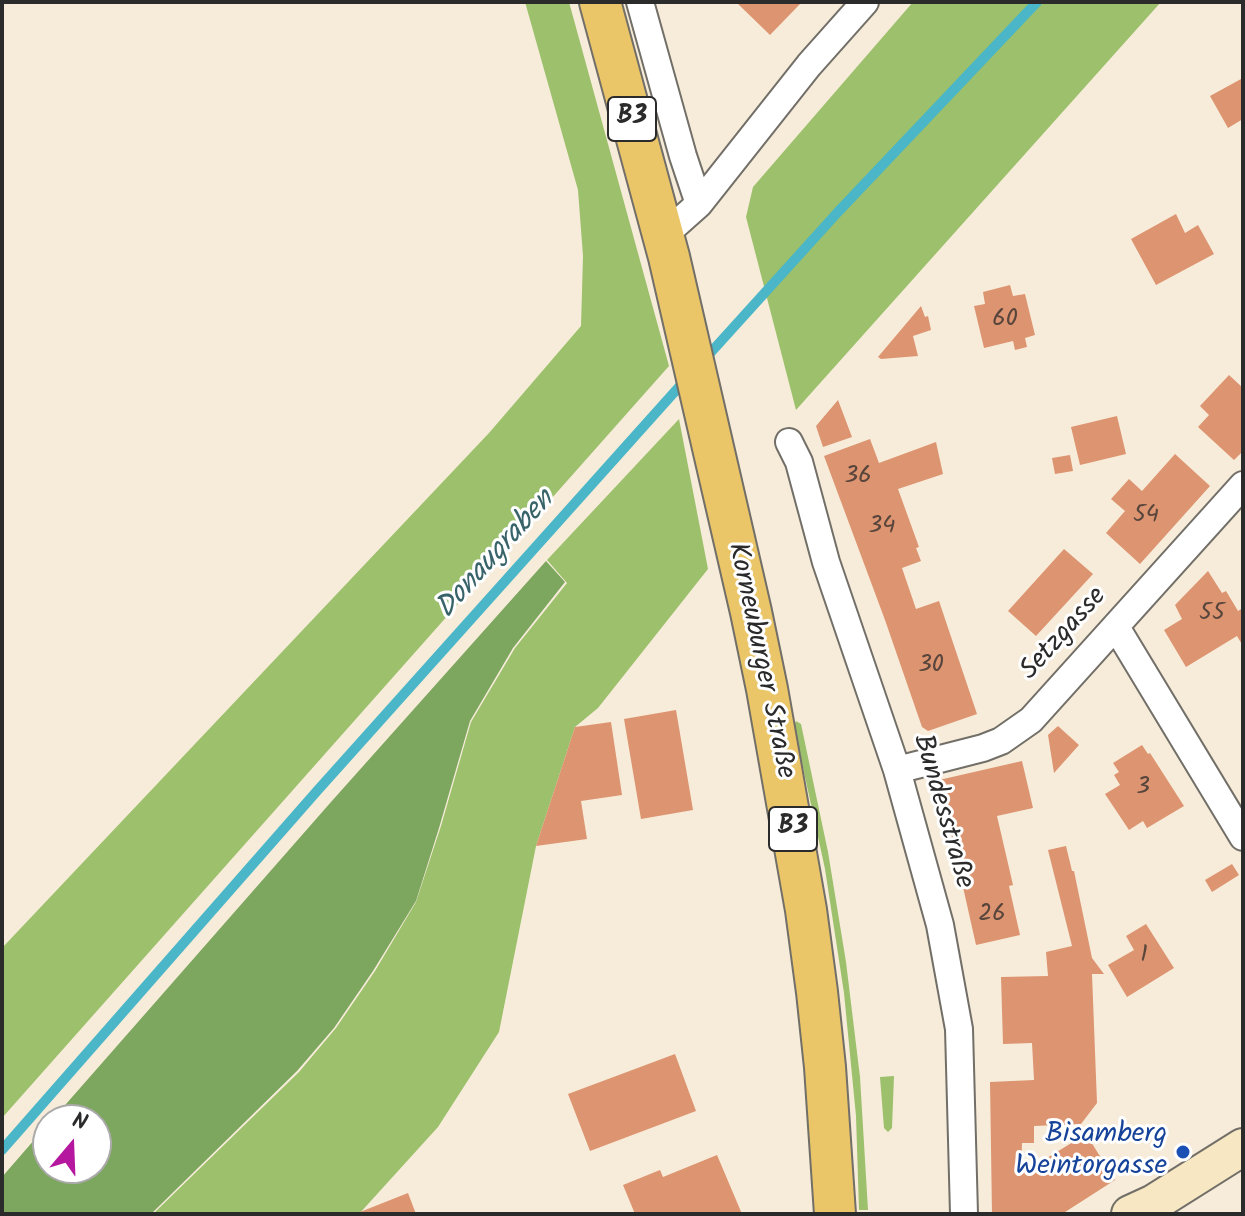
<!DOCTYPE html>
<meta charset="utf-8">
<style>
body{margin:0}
#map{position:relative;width:1245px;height:1216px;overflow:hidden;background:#f7ecda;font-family:Kalam,sans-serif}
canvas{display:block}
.frame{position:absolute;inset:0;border:4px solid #2b2b2b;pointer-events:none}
.north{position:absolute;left:32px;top:1104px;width:80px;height:80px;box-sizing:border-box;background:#fff;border:2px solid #aaa;border-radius:50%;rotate:19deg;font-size:22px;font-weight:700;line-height:32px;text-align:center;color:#2b2b2b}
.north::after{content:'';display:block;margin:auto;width:28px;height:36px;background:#b5179e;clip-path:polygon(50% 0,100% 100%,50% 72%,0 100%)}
</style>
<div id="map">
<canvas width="1245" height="1216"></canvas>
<div class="frame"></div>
<div class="north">N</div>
</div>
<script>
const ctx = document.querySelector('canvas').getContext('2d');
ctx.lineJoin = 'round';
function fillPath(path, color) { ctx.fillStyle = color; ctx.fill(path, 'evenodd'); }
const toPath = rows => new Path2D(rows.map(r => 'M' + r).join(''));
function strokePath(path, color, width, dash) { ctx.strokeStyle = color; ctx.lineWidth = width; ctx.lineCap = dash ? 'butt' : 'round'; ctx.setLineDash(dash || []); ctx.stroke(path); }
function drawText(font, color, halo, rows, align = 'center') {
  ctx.font = font + ' Kalam,sans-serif'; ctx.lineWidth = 6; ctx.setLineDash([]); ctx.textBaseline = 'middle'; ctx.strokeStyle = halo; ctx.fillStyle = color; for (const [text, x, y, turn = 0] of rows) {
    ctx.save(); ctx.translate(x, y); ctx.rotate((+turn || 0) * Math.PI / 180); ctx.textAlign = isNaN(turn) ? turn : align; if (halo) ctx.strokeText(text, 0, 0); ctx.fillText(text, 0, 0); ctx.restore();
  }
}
const green = toPath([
 [525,2,569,2,669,366,2,1118,2,948,489,433,581,326,583,256,578,190],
 [913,2,1161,2,796,410,746,217,753,187],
 [679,419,708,569,598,708,575,727,536,846,499,1032,438,1127,359,1214,153,1214,299,1072,336,1028,375,971,416,902,441,826,471,722,515,648,567,583,547,560],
 [796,721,801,724,828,852,846,962,860,1077,868,1210,859,1210,856,1116,844,993,825,869,794,726],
 [894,1076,892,1128,888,1132,884,1128,880,1077]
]);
const forest = toPath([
 [546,561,565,582,513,648,470,721,439,828,416,901,373,971,334,1028,297,1071,151,1214,2,1214,2,1177,48,1124,48,1168,96,1168,96,1120,52,1120,331,802]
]);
const stream = toPath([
 [703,361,837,213,1037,2],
 [2,1150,317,791,687,378]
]);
const building = toPath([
 [736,2,802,2,770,35],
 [1241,79,1243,83,1243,119,1228,128,1210,96],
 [1176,214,1185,233,1198,225,1214,254,1156,285,1131,239],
 [1010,285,1013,296,1025,294,1035,335,1025,338,1027,347,1015,350,1013,341,984,348,974,306,985,304,983,292],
 [921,306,925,317,928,316,931,330,913,336,918,356,881,359,878,357],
 [1229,375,1243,388,1243,451,1234,460,1198,427,1209,415,1200,406],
 [838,400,852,437,823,447,816,426],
 [1117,416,1126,454,1080,465,1071,427],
 [870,439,879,463,936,442,943,474,898,489,919,547,916,548,921,561,902,568,916,609,939,601,977,714,928,731,922,727,885,620,824,456],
 [1175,454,1210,486,1140,564,1106,533,1125,511,1111,499,1129,479,1142,491],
 [1070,455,1073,471,1055,474,1052,458],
 [1064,549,1093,574,1036,636,1008,611],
 [1208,571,1222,593,1226,591,1238,611,1243,608,1243,646,1237,636,1186,667,1164,630,1182,619,1175,605],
 [676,710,693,810,641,819,624,719],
 [611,722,622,795,581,801,587,839,536,846,575,727],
 [1058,726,1079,745,1054,773,1048,735],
 [1142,745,1148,754,1150,753,1184,806,1147,828,1143,821,1129,830,1105,794,1120,785,1114,775,1119,772,1113,763],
 [1022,761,1033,808,997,816,1013,885,1009,886,1020,935,976,945,939,780],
 [1066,846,1072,871,1074,871,1092,958,1104,974,1092,974,1097,1103,1081,1124,1034,1126,1034,1143,1022,1143,1021,1174,1086,1134,1115,1180,1062,1214,992,1214,990,1082,1034,1080,1032,1043,1003,1044,1001,977,1048,976,1046,952,1072,946,1048,850],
 [1232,864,1239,875,1212,892,1205,880],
 [1146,924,1174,968,1127,997,1108,965,1134,950,1126,936],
 [675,1054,696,1111,590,1151,568,1094],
 [717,1155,742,1214,635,1214,623,1185,660,1170,663,1177],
 [408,1193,416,1214,355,1214]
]);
const street = toPath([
 [640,2,683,156,699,204],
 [663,236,699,204,809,65,865,2],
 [789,442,799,462,826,562,897,770,940,925,959,1029,964,1214],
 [1116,627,1243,837],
 [897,770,983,748,1001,741,1031,720,1243,485]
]);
const secondary = toPath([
 [1130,1214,1154,1203,1243,1147]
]);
const primary = toPath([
 [600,2,669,257,751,612,767,689,806,910,817,992,825,1067,835,1214]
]);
const markers = [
 [1183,1152,8,"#1a4fb4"]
];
const numberNames = [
 ["60",1005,321],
 ["36",858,478],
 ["54",1146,517],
 ["34",882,528],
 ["55",1212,615],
 ["30",931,667],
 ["3",1143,789],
 ["26",992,916],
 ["1",1144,957]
];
const shields = [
 [632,119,48],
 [793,829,48]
];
const shieldNames = [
 ["B3",632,119],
 ["B3",793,829]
];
const streetNames = [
 ["Setzgasse",1065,635,-48],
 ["Korneuburger Straße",759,661,78],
 ["Bundesstraße",941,812,74]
];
const transitNames = [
 ["Bisamberg",1167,1136],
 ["Weintorgasse",1167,1168]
];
const waterNames = [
 ["Donaugraben",497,556,-48]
];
fillPath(green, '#9cc06b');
fillPath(forest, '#7da65f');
strokePath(stream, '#4ab6c7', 10);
fillPath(building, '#dd9470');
strokePath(street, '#726f68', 30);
strokePath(secondary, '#726f68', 40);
strokePath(primary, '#726f68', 44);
strokePath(street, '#fff', 26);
strokePath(secondary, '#f7e8c3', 36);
strokePath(primary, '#ebc669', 40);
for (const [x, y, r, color] of markers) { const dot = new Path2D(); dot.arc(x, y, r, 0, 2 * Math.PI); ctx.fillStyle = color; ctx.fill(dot); strokePath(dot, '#fff', 3); }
drawText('24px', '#58453c', null, numberNames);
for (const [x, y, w] of shields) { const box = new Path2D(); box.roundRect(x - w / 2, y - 22, w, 44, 6); ctx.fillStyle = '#fff'; ctx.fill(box); strokePath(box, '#2b2b2b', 2); }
drawText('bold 26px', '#2b2b2b', null, shieldNames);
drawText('28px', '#2b2b2b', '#fff', streetNames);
drawText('28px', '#164399', '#fff', transitNames, 'right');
drawText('italic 30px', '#376369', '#fff', waterNames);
</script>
